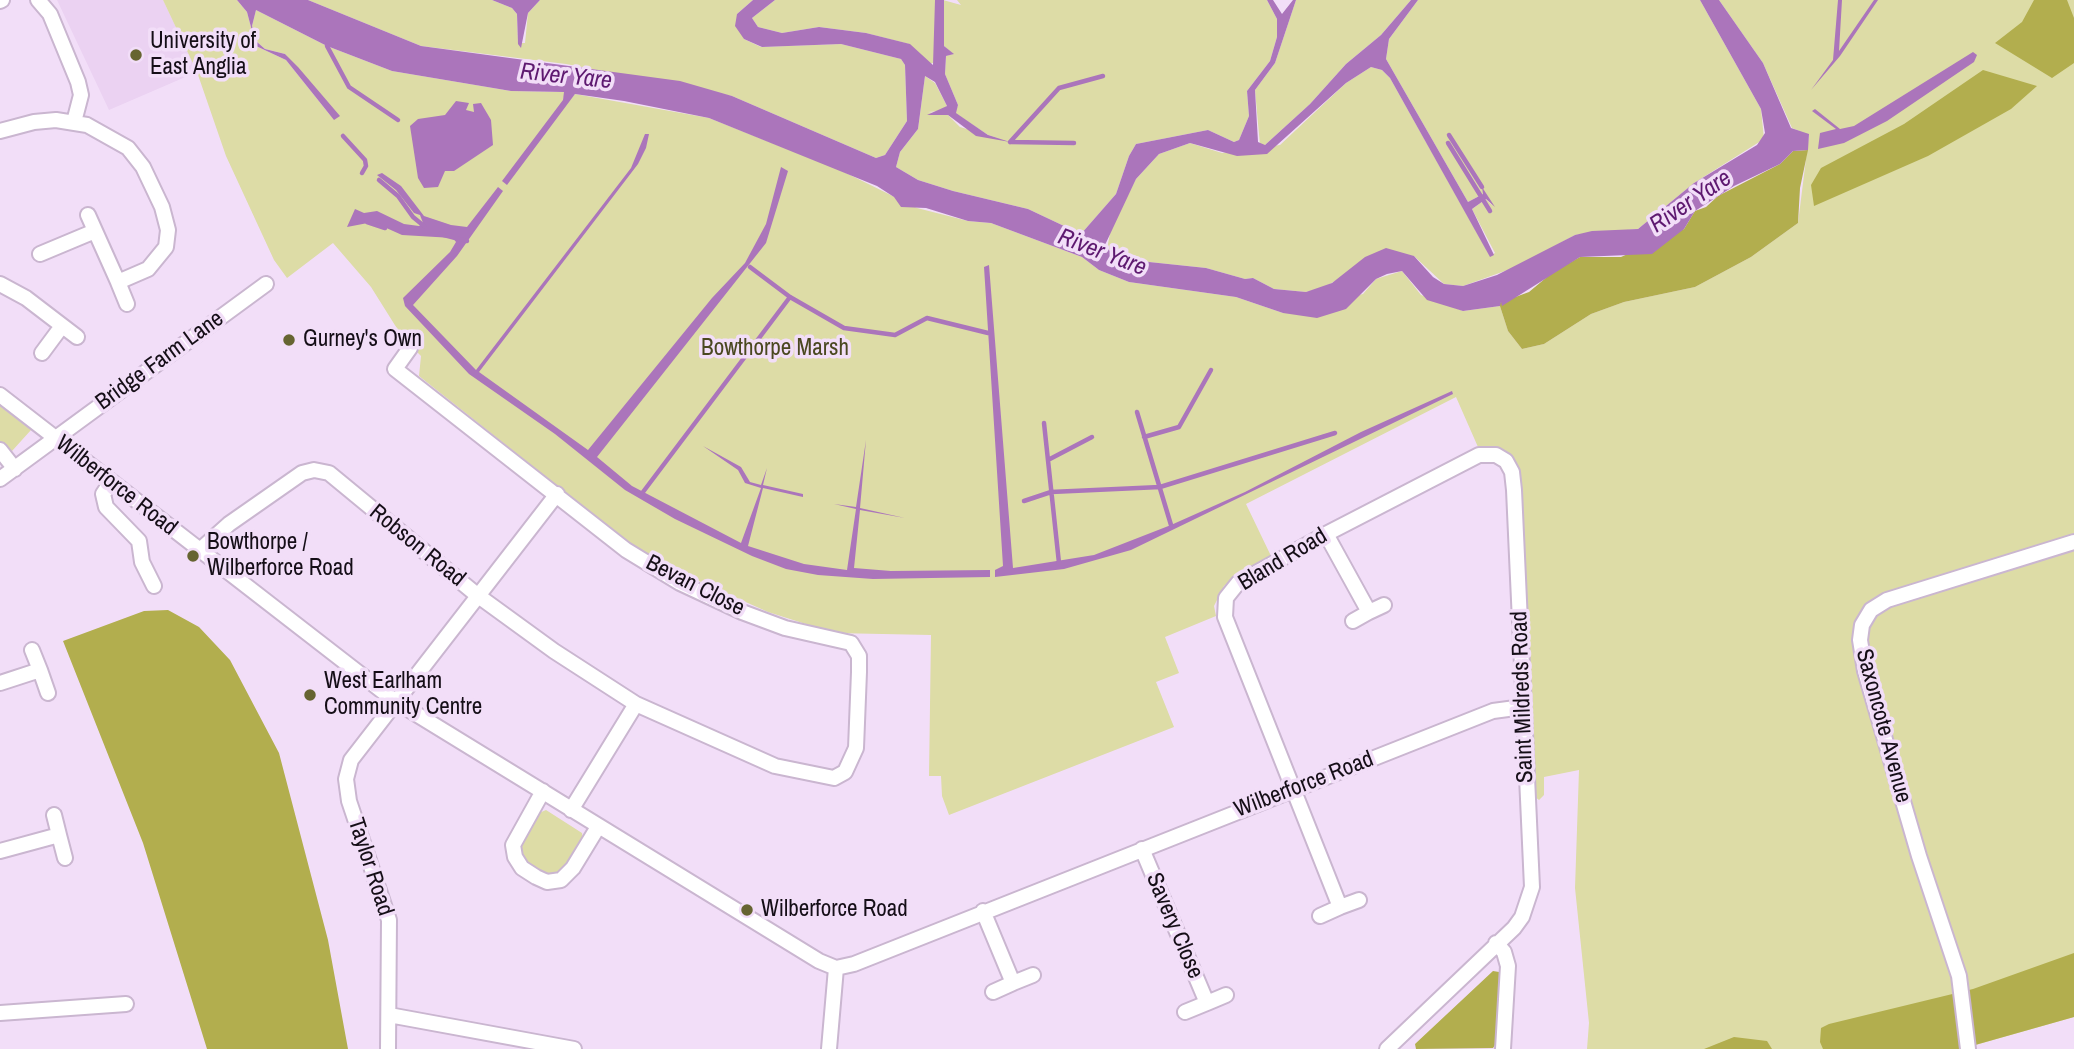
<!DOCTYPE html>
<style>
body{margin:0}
canvas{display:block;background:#f2def8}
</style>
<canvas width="2074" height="1049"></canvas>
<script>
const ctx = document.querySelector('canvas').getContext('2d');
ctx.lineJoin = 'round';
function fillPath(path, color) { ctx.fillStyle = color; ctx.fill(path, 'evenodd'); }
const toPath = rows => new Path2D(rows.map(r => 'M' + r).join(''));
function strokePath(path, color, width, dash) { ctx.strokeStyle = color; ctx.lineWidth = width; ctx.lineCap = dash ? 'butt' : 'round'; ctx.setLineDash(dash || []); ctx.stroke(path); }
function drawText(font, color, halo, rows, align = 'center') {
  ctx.font = font + ' "Archivo Narrow",sans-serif'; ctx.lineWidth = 7; ctx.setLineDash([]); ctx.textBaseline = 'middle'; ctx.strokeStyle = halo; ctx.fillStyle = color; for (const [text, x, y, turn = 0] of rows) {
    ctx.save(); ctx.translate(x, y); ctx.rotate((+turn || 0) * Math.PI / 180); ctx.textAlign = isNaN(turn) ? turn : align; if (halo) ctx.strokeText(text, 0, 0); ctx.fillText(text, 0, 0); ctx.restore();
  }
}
const built = toPath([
 [57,0,163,0,197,72,109,110]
]);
const green = toPath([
 [163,0,237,0,247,12,256,46,286,60,334,120,285,54,265,49,257,42,252,26,256,10,327,46,392,71,511,91,565,92,563,100,569,101,575,94,709,118,840,170,917,208,968,221,991,223,1082,257,1099,270,1129,282,1236,297,1283,313,1363,294,1376,279,1402,271,1421,295,1463,311,1500,306,1508,331,1522,349,1544,344,1591,314,1624,302,1695,287,1751,257,1798,223,1809,135,1792,128,1763,63,1719,0,2074,0,2074,1017,1972,1046,1972,1049,1587,1049,1589,1023,1575,888,1579,770,1544,777,1544,795,1539,800,1534,796,1519,477,1505,451,1478,447,1456,397,1246,504,1271,556,1237,575,1224,586,1214,606,1216,616,1165,637,1179,673,1156,682,1174,727,949,815,942,796,941,776,929,776,931,635,834,633,768,612,672,569,628,542,419,376,421,356,403,338,371,287,333,243,287,278,274,260,226,156,197,72],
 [308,0,492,0,512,8,517,14,518,43,525,43,528,13,540,0,753,0,737,14,744,39,761,47,841,44,901,59,905,65,907,121,885,155,876,158,732,96,566,64,421,46],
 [775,0,935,0,935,62,930,64,909,44,866,33,819,27,782,33,758,27,752,18],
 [943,0,961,5,957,0,1267,0,1277,19,1277,37,1270,61,1247,91,1249,116,1239,140,1234,142,1208,130,1136,144,1129,156,1116,194,1081,234,1028,209,953,191,918,180,896,167,900,152,918,129,925,76,935,83,947,106,941,111,928,112,948,115,960,127,1004,140,988,135,955,113,958,105,945,74,946,56,953,54,944,46],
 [1296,0,1411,0,1381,35,1346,64,1310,104,1265,145,1260,145,1255,90,1275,63],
 [1418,0,1700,0,1761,109,1764,139,1694,183,1638,229,1575,235,1516,267,1463,286,1444,284,1414,256,1345,275,1323,288,1306,292,1274,289,1253,278,1245,279,1206,268,1149,262,1107,249,1111,228,1136,179,1159,154,1190,143,1222,153,1280,145,1346,83,1371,67,1382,70,1390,78,1490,256,1495,253,1472,209,1486,199,1492,205,1483,190,1483,194,1468,202,1386,59,1389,39],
 [0,406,31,430,12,451,0,442],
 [546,810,582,833,583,840,566,870,552,876,542,874,527,864,519,847,539,813]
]);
const forest = toPath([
 [2034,0,2067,0,2074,18,2074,63,2052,78,1995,43,2022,22],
 [1983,70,2037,86,2011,109,1928,156,1814,206,1811,185,1821,168,1904,124],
 [1808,150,1800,188,1798,223,1751,257,1695,287,1624,302,1591,314,1544,344,1522,349,1508,331,1499,303,1529,292,1553,272,1580,257,1621,257,1684,229,1695,211,1706,207,1718,196,1780,164,1793,151],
 [168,610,199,627,230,660,279,753,328,940,348,1049,207,1049,143,843,63,641,144,611],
 [2074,953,2074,1017,1961,1049,1823,1049,1820,1042,1821,1028,1829,1024,1973,989],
 [1493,971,1499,972,1501,978,1497,1042,1493,1048,1416,1049,1415,1044],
 [1734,1037,1767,1041,1772,1049,1704,1049]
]);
const water = toPath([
 [237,0,308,0,421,46,680,81,732,96,876,158,885,155,907,121,905,65,901,59,841,44,762,47,744,39,735,26,737,14,753,0,775,0,752,18,758,27,782,33,819,27,866,33,910,44,933,65,935,0,944,0,944,46,954,54,946,56,945,74,958,105,956,113,988,135,1010,142,976,136,948,115,927,115,947,106,935,82,925,76,918,129,900,152,896,167,918,180,953,191,1028,209,1081,234,1116,194,1129,156,1136,144,1208,130,1234,142,1239,140,1249,116,1247,91,1270,61,1277,37,1277,19,1267,0,1273,0,1282,14,1293,0,1296,0,1275,63,1255,90,1258,142,1265,145,1310,104,1346,64,1381,35,1411,0,1418,0,1389,39,1386,59,1468,202,1483,194,1482,187,1495,207,1486,199,1472,209,1494,255,1490,257,1390,78,1382,70,1371,67,1346,83,1267,154,1237,156,1190,143,1159,154,1136,179,1105,245,1110,251,1149,262,1206,268,1245,279,1253,278,1274,289,1306,292,1332,283,1365,257,1386,248,1414,256,1433,277,1444,284,1463,286,1497,275,1575,235,1592,231,1638,229,1694,183,1757,145,1765,133,1761,109,1700,0,1719,0,1763,63,1791,128,1809,134,1808,150,1793,151,1780,164,1734,186,1695,211,1684,229,1652,254,1580,257,1502,306,1501,302,1500,306,1463,311,1427,300,1402,271,1387,274,1376,279,1346,309,1317,318,1283,313,1236,297,1129,282,1099,270,1082,257,991,223,968,221,926,208,901,207,894,197,877,186,709,118,624,101,575,94,507,185,502,181,563,100,564,92,511,91,392,71,327,46,256,10,252,26,257,42,265,49,285,54,298,67,340,116,334,120,286,60,256,46,247,12],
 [492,0,540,0,528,13,521,48,518,44,517,14,512,8],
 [1838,0,1842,0,1839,51,1874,0,1878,0,1840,56,1811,90,1833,60],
 [1973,52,1977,55,1974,62,1887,121,1844,143,1818,149,1820,133,1836,129,1812,111,1815,109,1840,129,1854,126],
 [456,101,469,103,466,110,474,112,473,104,481,103,491,120,493,145,454,171,445,171,438,187,424,188,418,178,410,126,418,119,445,115],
 [645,134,649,134,646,148,638,164,479,372,588,450,712,298,745,263,766,224,781,167,788,171,766,243,597,457,632,486,741,543,761,488,745,483,738,470,703,446,741,467,750,482,761,485,767,468,763,485,803,494,803,497,763,488,748,546,804,564,847,570,856,509,834,504,856,507,866,440,860,508,905,518,860,510,854,568,891,571,990,570,990,577,873,579,818,575,786,569,752,556,675,519,625,490,555,434,469,374,405,306,403,298,450,252,456,242,453,238,402,235,373,222,347,227,355,209,364,213,377,211,404,224,419,226,423,223,420,215,414,213,396,190,377,175,382,173,401,186,424,216,451,225,467,227,498,187,503,191,457,256,413,305,476,370,631,168],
 [989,265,1013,568,1094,555,1171,525,1245,492,1361,432,1452,391,1453,394,1131,550,1064,569,995,577,995,570,1003,566,984,267]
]);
const stream = toPath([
 [327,46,349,87,398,120],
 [1449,135,1482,187],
 [343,136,365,160,366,166,362,173],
 [1010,142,1059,88,1103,76],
 [1011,142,1074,143],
 [1448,143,1490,211],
 [379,180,398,196,413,217,424,226],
 [367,222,385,228],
 [440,234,467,241],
 [750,267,790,297,844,328,895,335,927,318,988,333],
 [1137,412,1171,525],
 [1044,423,1059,563],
 [1144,437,1179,427,1211,370],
 [1048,460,1092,437],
 [643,492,790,297],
 [1024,501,1051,492,1160,487,1335,433]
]);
const minor = toPath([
 [38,0,50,14,78,82,81,95,74,122],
 [0,1,2,0],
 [0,131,34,122,56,120,87,125,128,148,143,167,162,207,168,230,166,247,148,269,118,282,127,304],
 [88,215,118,282],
 [40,254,95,231],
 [0,284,26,298,77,337],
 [42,353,62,326],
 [0,395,395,701,819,961,836,968,854,964,1493,711,1523,707],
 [0,450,15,469],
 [0,479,266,284],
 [111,482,103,494,106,507,139,541,142,562,154,586],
 [1326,534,1369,612,1353,621],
 [200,550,229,524,302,473,314,470,329,473,477,595,554,651,636,704,775,766,834,778,845,772,856,748,859,672,859,656,851,643,785,628,742,612,680,583,626,550,395,369,410,348],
 [1369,612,1384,605],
 [32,650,40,670],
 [0,683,40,670,48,693],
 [543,791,513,845,515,857,522,868,536,877,547,882,561,880,573,868,598,827],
 [571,810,636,704],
 [54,815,59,835],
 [1142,849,1207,1003,1185,1012],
 [0,851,59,835,65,858],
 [1340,907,1359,900],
 [983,911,1013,983,993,992],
 [1320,916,1340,907,1225,617,1226,598,1238,583,1326,534,1479,455,1496,455,1506,461,1512,472,1514,490,1532,887,1522,917,1514,928,1387,1049],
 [1496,943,1504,952,1508,966,1503,1049],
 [1013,983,1033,975],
 [1207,1003,1226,995],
 [0,1013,126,1004],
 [389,1015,574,1049],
 [388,1049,389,920,349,801,346,779,351,760,557,494],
 [829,1049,836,968],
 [1968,1049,1959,976,1919,856,1865,671,1860,640,1862,625,1871,610,1887,600,2074,542]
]);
const markers = [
 [136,55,7,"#666431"],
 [289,340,7,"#666431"],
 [193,556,7,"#666431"],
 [310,695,7,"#666431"],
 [747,910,7,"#666431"]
];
const poiNames = [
 ["University of",150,42],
 ["East Anglia",150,68],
 ["Gurney's Own",303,340],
 ["Bowthorpe /",207,543],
 ["Wilberforce Road",207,569],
 ["West Earlham",324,682],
 ["Community Centre",324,708],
 ["Wilberforce Road",761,910]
];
const parkNames = [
 ["Bowthorpe Marsh",775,349]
];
const streetNames = [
 ["Bridge Farm Lane",160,361,-36],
 ["Wilberforce Road",116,486,38],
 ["Robson Road",417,546,39],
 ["Bland Road",1283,560,-31],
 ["Bevan Close",695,586,27],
 ["Saint Mildreds Road",1523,697,-92],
 ["Saxoncote Avenue",1883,726,75],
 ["Wilberforce Road",1304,785,-21],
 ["Taylor Road",370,867,72],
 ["Savery Close",1174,926,67]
];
const waterNames = [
 ["River Yare",566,77,6],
 ["River Yare",1691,202,-34],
 ["River Yare",1102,253,21]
];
fillPath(built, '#ebd2f2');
fillPath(green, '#dddca6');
fillPath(forest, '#b2ae4e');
fillPath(water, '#ab75bb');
strokePath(stream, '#ab75bb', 4.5);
strokePath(minor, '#cab6d0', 18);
strokePath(minor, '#fff', 14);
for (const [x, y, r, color] of markers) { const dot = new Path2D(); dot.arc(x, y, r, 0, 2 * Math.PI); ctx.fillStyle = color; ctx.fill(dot); strokePath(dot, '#f2def8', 2.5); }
drawText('23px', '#150e17', '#f2def8', poiNames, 'left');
drawText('23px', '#4a4820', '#f2def8', parkNames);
drawText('23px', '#150e17', '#f2def8', streetNames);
drawText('italic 24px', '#5e1970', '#f2def8', waterNames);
</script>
